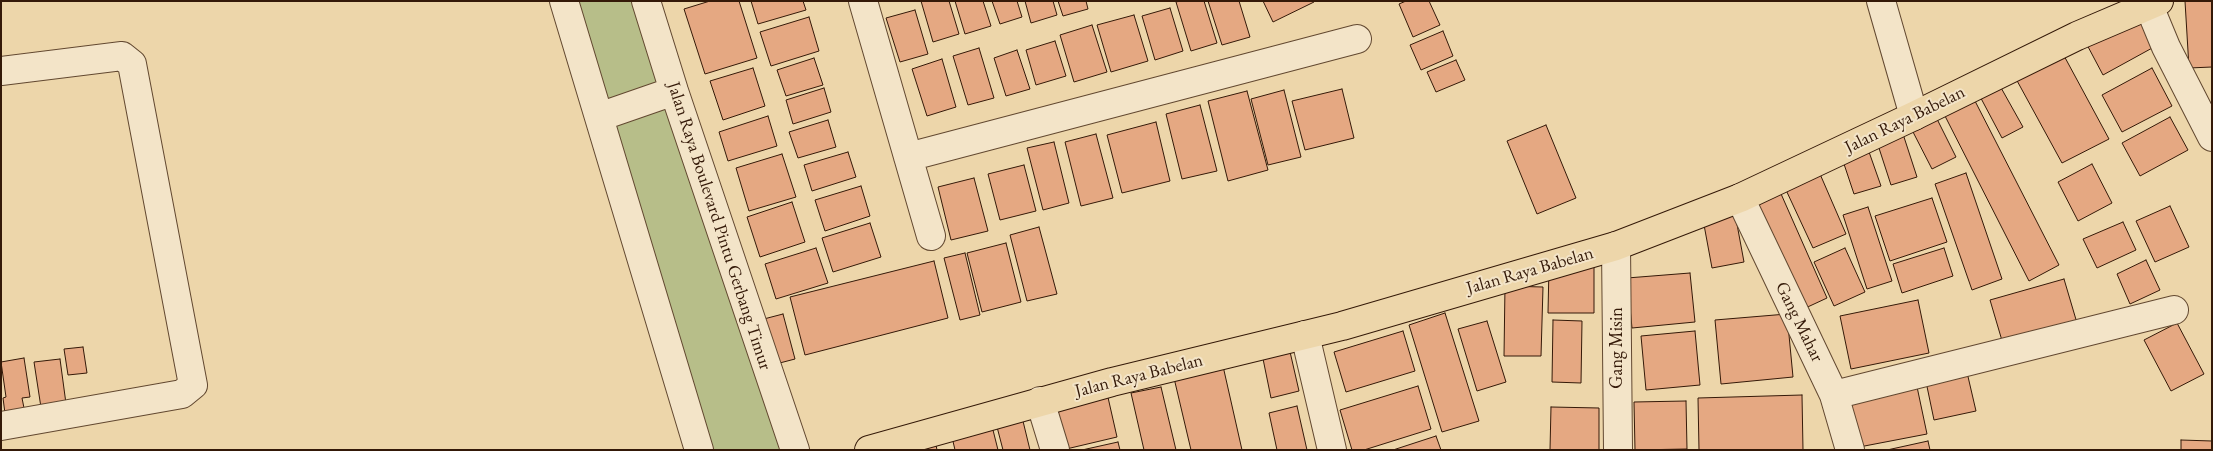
<!DOCTYPE html>
<style>
body{margin:0}
#map{position:relative;width:2213px;height:451px;overflow:hidden;background:#edd6aa;font-family:"EB Garamond",serif}
canvas{display:block}
.frame{position:absolute;inset:0;border:2px solid #341908;pointer-events:none}
</style>
<div id="map">
<canvas width="2213" height="451"></canvas>
<div class="frame"></div>
</div>
<script>
const ctx = document.querySelector('canvas').getContext('2d');
ctx.lineJoin = 'round';
function fillPath(path, color) { ctx.fillStyle = color; ctx.fill(path, 'evenodd'); }
const toPath = rows => new Path2D(rows.map(r => 'M' + r).join(''));
function strokePath(path, color, width, dash) { ctx.strokeStyle = color; ctx.lineWidth = width; ctx.lineCap = dash ? 'butt' : 'round'; ctx.setLineDash(dash || []); ctx.stroke(path); }
function drawText(font, color, halo, rows, align = 'center') {
  ctx.font = font + ' "EB Garamond",serif'; ctx.lineWidth = 4; ctx.setLineDash([]); ctx.textBaseline = 'middle'; ctx.strokeStyle = halo; ctx.fillStyle = color; for (const [text, x, y, turn = 0] of rows) {
    ctx.save(); ctx.translate(x, y); ctx.rotate((+turn || 0) * Math.PI / 180); ctx.textAlign = isNaN(turn) ? turn : align; if (halo) ctx.strokeText(text, 0, 0); ctx.fillText(text, 0, 0); ctx.restore();
  }
}
const green = toPath([
 [564,1,646,1,795,450,699,450]
]);
const building = toPath([
 [710,1,739,1,757,58,705,74,684,9,710,1],
 [751,1,803,1,806,10,758,24,751,1],
 [921,1,949,1,959,34,933,42,921,1],
 [955,1,983,1,991,26,965,34,955,1],
 [992,1,1017,1,1022,17,1000,24,992,1],
 [1025,1,1053,1,1057,15,1031,23,1025,1],
 [1058,1,1086,1,1088,9,1063,16,1058,1],
 [1180,1,1204,1,1217,43,1191,51,1176,2,1180,1],
 [1208,1,1239,1,1250,37,1222,45,1208,1],
 [1263,1,1313,1,1314,2,1273,22,1263,1],
 [1406,1,1429,1,1440,25,1413,37,1399,4,1406,1],
 [2185,1,2212,1,2212,67,2189,68,2185,1],
 [1170,8,1183,51,1155,60,1142,16,1170,8],
 [915,10,928,54,900,62,886,18,915,10],
 [2137,14,2154,47,2103,75,2085,41,2137,14],
 [1134,15,1148,61,1111,72,1097,25,1134,15],
 [809,17,819,51,771,66,760,32,809,17],
 [1092,25,1107,72,1074,82,1060,35,1092,25],
 [1443,31,1453,56,1421,70,1410,45,1443,31],
 [1055,41,1066,76,1036,85,1026,50,1055,41],
 [979,48,994,98,968,105,953,56,979,48],
 [1017,50,1030,89,1006,96,994,58,1017,50],
 [2062,52,2109,139,2062,163,2015,77,2062,52],
 [814,58,823,85,786,96,777,70,814,58],
 [942,59,956,107,927,116,912,69,942,59],
 [1456,60,1465,80,1436,92,1427,72,1456,60],
 [753,68,765,106,723,120,710,81,753,68],
 [2152,68,2172,106,2122,132,2102,95,2152,68],
 [1995,77,2023,127,2002,138,1975,87,1995,77],
 [824,88,831,112,793,124,786,100,824,88],
 [1342,89,1354,138,1305,150,1292,101,1342,89],
 [1284,90,1301,157,1268,165,1251,99,1284,90],
 [1247,91,1268,170,1228,181,1208,101,1247,91],
 [1975,101,2059,265,2029,281,1945,116,1975,101],
 [1200,105,1217,171,1182,179,1166,114,1200,105],
 [768,116,777,146,728,161,719,132,768,116],
 [2170,117,2188,150,2140,176,2122,143,2170,117],
 [1937,119,1956,157,1932,169,1912,130,1937,119],
 [828,120,836,147,798,158,789,132,828,120],
 [1156,122,1170,181,1122,193,1107,135,1156,122],
 [1546,125,1576,198,1537,214,1507,141,1546,125],
 [1096,134,1113,198,1081,206,1065,142,1096,134],
 [1903,134,1917,177,1891,185,1877,142,1903,134],
 [1054,142,1069,203,1043,210,1027,148,1054,142],
 [1868,149,1881,186,1854,194,1842,158,1868,149],
 [848,152,856,177,812,191,804,165,848,152],
 [782,154,796,197,749,211,736,168,782,154],
 [2092,164,2112,203,2078,221,2058,182,2092,164],
 [1024,165,1036,211,1000,220,988,174,1024,165],
 [1966,173,2002,279,1972,290,1935,184,1966,173],
 [1820,174,1846,234,1813,248,1786,190,1820,174],
 [974,178,988,231,951,240,938,187,974,178],
 [861,186,870,216,825,231,815,200,861,186],
 [1778,187,1827,298,1799,311,1749,200,1778,187],
 [1932,198,1947,242,1890,261,1875,216,1932,198],
 [792,202,805,242,760,257,747,217,792,202],
 [2170,206,2189,247,2155,262,2136,221,2170,206],
 [1868,207,1892,281,1867,289,1843,215,1868,207],
 [1734,208,1744,262,1712,268,1702,214,1734,208],
 [2123,222,2136,250,2097,268,2083,239,2123,222],
 [870,223,881,257,833,272,822,238,870,223],
 [1039,227,1057,294,1027,301,1010,235,1039,227],
 [1006,243,1021,302,982,312,967,253,1006,243],
 [816,248,828,283,776,299,765,264,816,248],
 [1845,248,1865,292,1834,306,1814,262,1845,248],
 [1944,248,1953,276,1902,293,1893,264,1944,248],
 [965,253,980,315,960,320,944,258,965,253],
 [2146,260,2160,290,2130,304,2117,274,2146,260],
 [934,261,948,318,805,355,790,297,934,261],
 [1549,266,1594,267,1594,313,1548,313,1549,266],
 [1690,273,1695,322,1632,328,1627,278,1690,273],
 [2064,279,2077,323,2003,344,1990,300,2064,279],
 [1505,286,1543,287,1541,356,1504,356,1505,286],
 [1918,300,1929,353,1851,369,1840,316,1918,300],
 [1445,313,1479,421,1442,432,1409,325,1445,313],
 [783,314,795,359,772,365,760,320,783,314],
 [1787,314,1793,377,1721,384,1715,320,1787,314],
 [1553,320,1582,321,1581,383,1552,382,1553,320],
 [1487,321,1506,382,1477,391,1458,329,1487,321],
 [2177,323,2204,374,2171,391,2144,340,2177,323],
 [1403,331,1415,371,1346,392,1334,352,1403,331],
 [1695,331,1700,385,1646,390,1641,336,1695,331],
 [1288,343,1299,391,1271,398,1261,349,1288,343],
 [83,347,87,373,68,375,64,349,83,347],
 [24,358,30,397,22,398,26,418,6,421,3,398,6,397,1,362,24,358],
 [60,359,67,411,42,414,34,362,60,359],
 [1223,366,1242,450,1191,450,1174,378,1223,366],
 [1966,368,1976,411,1934,420,1925,377,1966,368],
 [1916,382,1927,434,1854,448,1844,397,1916,382],
 [1418,386,1431,429,1364,450,1352,450,1340,410,1418,386],
 [1161,387,1176,450,1144,450,1131,393,1161,387],
 [1107,393,1117,437,1062,450,1050,406,1107,393],
 [1802,395,1803,450,1699,450,1698,398,1802,395],
 [1686,401,1687,449,1635,450,1634,402,1686,401],
 [1297,406,1307,450,1277,450,1269,413,1297,406],
 [1551,407,1599,408,1599,450,1550,450,1551,407],
 [1022,417,1030,450,1003,450,996,423,1022,417],
 [992,426,998,450,955,450,952,437,992,426],
 [1436,436,1441,450,1393,450,1436,436],
 [2181,440,2212,441,2212,450,2181,450,2181,440],
 [1928,441,1930,450,1887,450,1928,441],
 [1118,442,1120,450,1082,450,1118,442],
 [936,445,937,450,919,450,936,445]
]);
const minor = toPath([
 [564,1,699,450],
 [646,1,674,91,795,450],
 [863,1,931,236],
 [1881,1,1914,116],
 [2149,6,2166,47,2212,137],
 [1,71,122,56,132,64,193,385,182,394,1,426],
 [599,117,674,91],
 [908,157,1357,39],
 [1740,198,1834,395,1850,450],
 [1616,246,1618,450],
 [1305,335,1332,450],
 [1834,395,2174,310],
 [1040,401,1055,450]
]);
const major = toPath([
 [869,450,1112,382,1342,326,1616,246,1740,198,1914,116,2077,36,2159,1]
]);
const streetNames = [
 ["Jalan Raya Babelan",1905,120,-26],
 ["Jalan Raya Boulevard Pintu Gerbang Timur",719,226,72],
 ["Jalan Raya Babelan",1530,271,-16],
 ["Gang Mahar",1799,322,64],
 ["Gang Misin",1617,348,-90],
 ["Jalan Raya Babelan",1139,376,-14]
];
fillPath(green, '#b7be89');
fillPath(building, '#e5a882');
strokePath(building, '#341908', 1);
strokePath(minor, '#624830', 30);
strokePath(major, '#341908', 30);
strokePath(minor, '#f3e4c8', 28);
strokePath(major, '#edd6aa', 28);
drawText('18px', '#341908', '#f3e4c8', streetNames);
</script>
